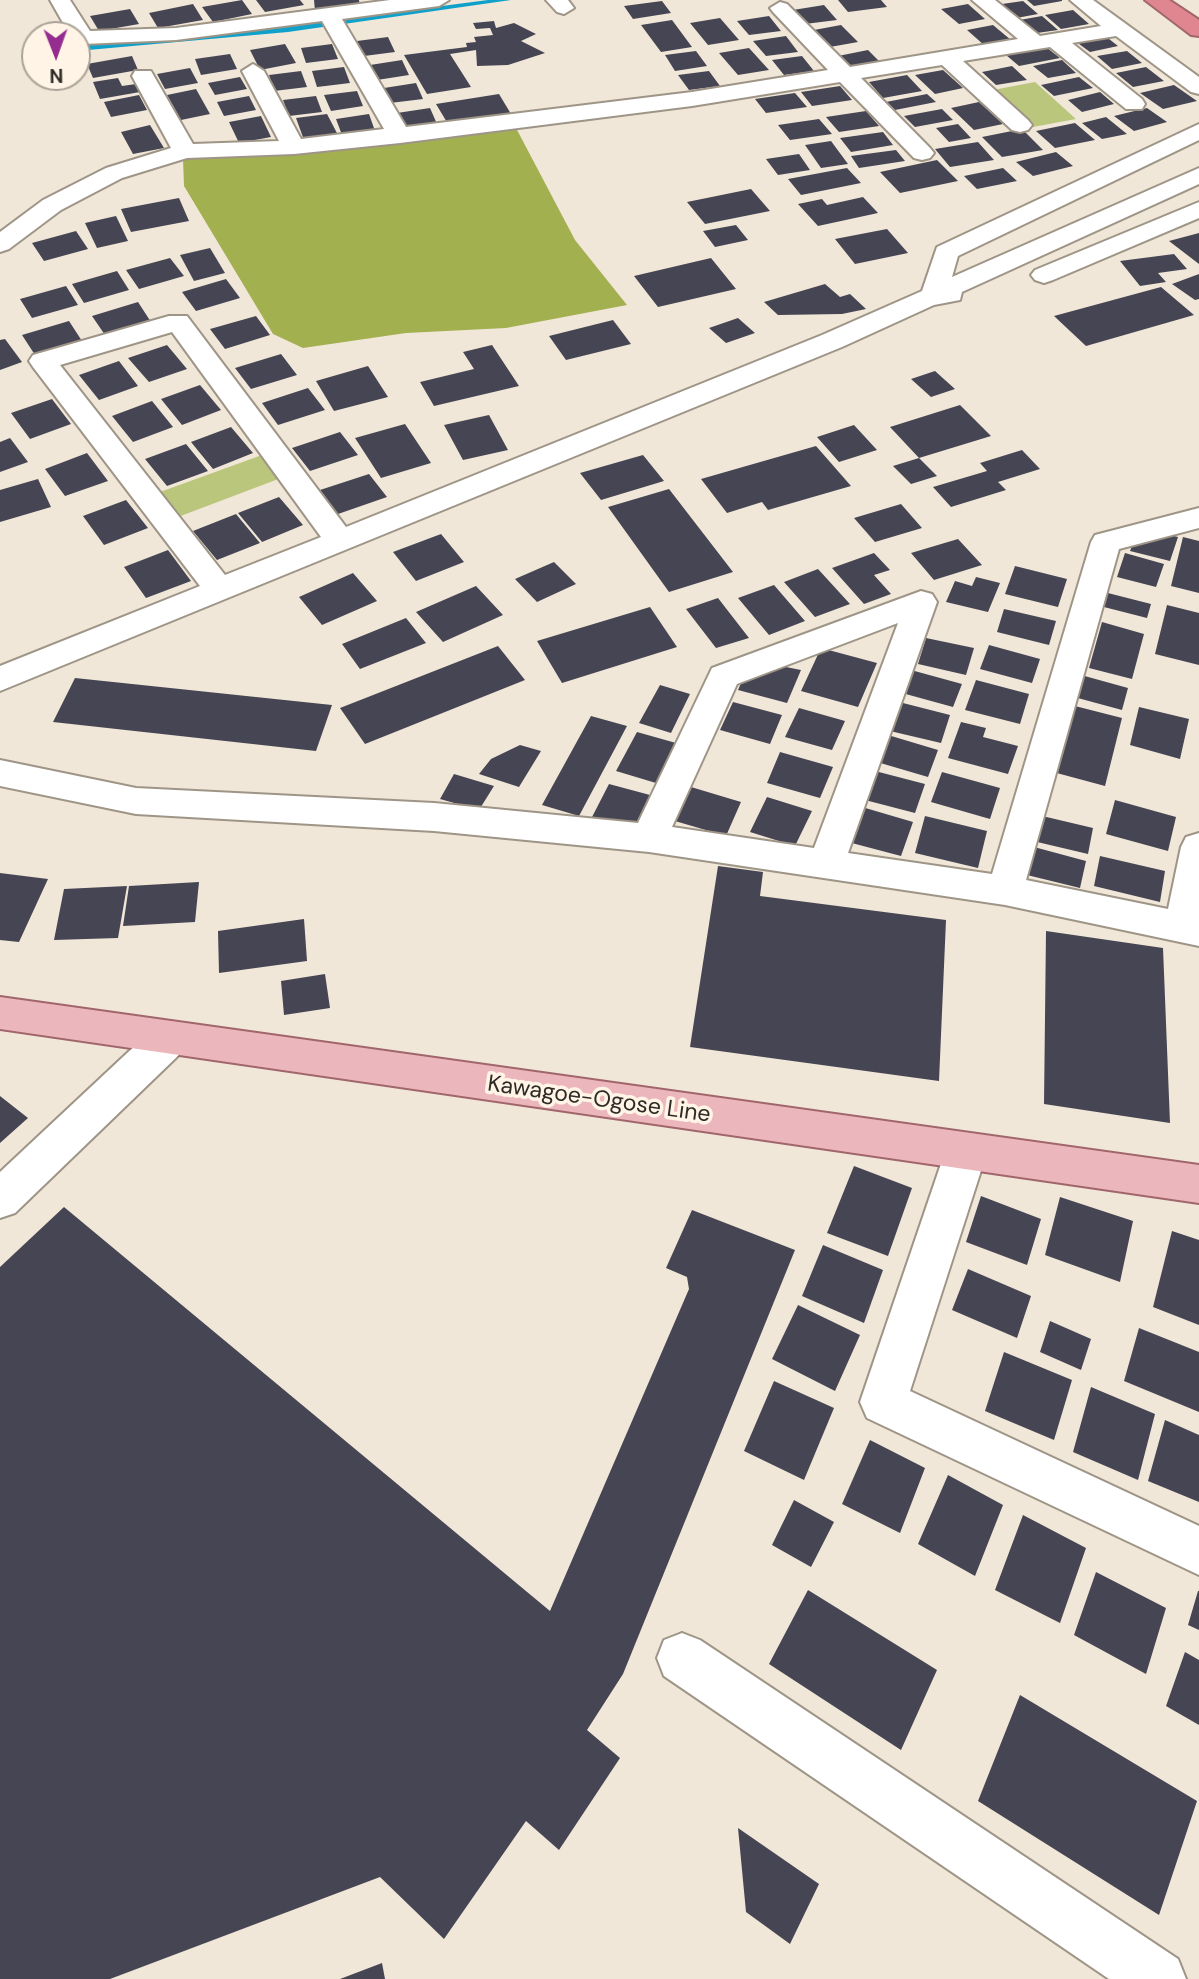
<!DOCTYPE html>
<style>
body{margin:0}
#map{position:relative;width:1199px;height:1979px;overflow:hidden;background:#f1e7d8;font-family:"DM Sans",sans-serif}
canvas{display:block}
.north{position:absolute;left:21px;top:21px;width:70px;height:70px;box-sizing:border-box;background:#fff4e5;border:2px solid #aba398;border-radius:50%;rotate:179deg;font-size:19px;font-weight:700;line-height:28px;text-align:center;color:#2e2a25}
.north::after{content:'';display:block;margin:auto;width:24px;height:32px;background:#952d90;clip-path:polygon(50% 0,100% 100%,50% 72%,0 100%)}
</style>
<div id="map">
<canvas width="1199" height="1979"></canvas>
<div class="north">N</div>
</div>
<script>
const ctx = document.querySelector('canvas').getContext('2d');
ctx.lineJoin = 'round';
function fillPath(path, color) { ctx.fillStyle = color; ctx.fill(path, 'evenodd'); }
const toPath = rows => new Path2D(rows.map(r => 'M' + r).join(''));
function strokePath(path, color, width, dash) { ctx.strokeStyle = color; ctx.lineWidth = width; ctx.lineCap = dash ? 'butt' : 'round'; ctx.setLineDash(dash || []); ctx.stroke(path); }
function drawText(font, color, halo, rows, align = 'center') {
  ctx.font = font + ' "DM Sans",sans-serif'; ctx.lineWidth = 7; ctx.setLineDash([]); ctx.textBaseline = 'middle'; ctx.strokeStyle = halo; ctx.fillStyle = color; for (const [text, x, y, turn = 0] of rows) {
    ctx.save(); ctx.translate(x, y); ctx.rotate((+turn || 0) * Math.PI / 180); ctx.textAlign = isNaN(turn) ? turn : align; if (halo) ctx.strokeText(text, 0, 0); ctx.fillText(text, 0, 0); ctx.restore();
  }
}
const green = toPath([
 [1035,82,1076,119,1033,127,993,90],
 [262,455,281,478,178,517,160,492]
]);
const forest = toPath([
 [516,128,575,240,627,305,506,328,406,333,303,348,273,334,184,186,183,159,301,153]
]);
const stream = toPath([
 [488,0,511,0,288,32,77,51,77,45,288,26,488,0]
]);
const building = toPath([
 [242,0,252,14,213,22,202,7],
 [256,0,300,0,304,5,265,12],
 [314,0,359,0,360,7,315,11],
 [838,0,881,0,887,7,848,12],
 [1027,0,1062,0,1062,1,1034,6],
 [662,1,671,13,633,19,624,6],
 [1023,1,1038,14,1011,19,995,5],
 [193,4,203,20,158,28,149,13],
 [968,4,985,19,959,24,941,9],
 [824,5,837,20,805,24,793,10],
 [130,9,139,24,99,31,90,16],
 [1073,10,1089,24,1061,29,1045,15],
 [769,16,781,31,749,35,737,21],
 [1042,16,1058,30,1030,34,1014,21],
 [720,18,739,40,708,45,690,23],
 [672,20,692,47,661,52,641,25],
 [494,21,496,28,514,23,536,34,521,41,545,53,508,65,477,66,476,50,450,54,471,87,427,94,404,55,467,47,466,43,476,42,474,37,493,35,490,28,476,29,473,23],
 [841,25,858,42,830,47,814,30],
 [993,25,1011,40,984,45,967,30],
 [1104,35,1118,46,1090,52,1075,41],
 [786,36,798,52,766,56,753,41],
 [388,37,395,52,364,56,357,41],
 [285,44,296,63,260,70,250,50],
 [332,44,338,59,306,63,301,48],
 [1046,47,1060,58,1019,66,1006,55],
 [749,48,769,70,738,75,719,53],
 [868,50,880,62,844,68,833,57],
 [696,51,707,66,675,71,665,55],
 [1127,51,1142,63,1112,69,1097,56],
 [230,54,237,69,201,75,195,59],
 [132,56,138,70,93,78,87,64],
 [802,56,814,71,784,75,772,60],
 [402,60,409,75,377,80,370,65],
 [1062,60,1076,73,1048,78,1033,66],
 [1012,66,1027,80,996,85,982,72],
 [344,67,350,83,317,87,312,71],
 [1146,67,1164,81,1133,87,1116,73],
 [190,68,198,83,165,89,157,74],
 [943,70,963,88,935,94,915,75],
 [301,71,307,87,274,91,269,75],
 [709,71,720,86,689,90,678,75],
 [907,75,922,91,883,98,869,82],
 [240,77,247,89,215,95,208,83],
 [1079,77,1093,88,1054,96,1041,85],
 [118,78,122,86,136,84,140,92,100,99,93,82],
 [416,83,423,99,390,103,384,88],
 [1174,85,1197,101,1163,109,1140,93],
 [840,86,852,100,812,106,801,92],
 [196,89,210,114,181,120,167,95],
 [357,91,363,106,331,111,324,95],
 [1100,92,1114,104,1082,112,1068,100],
 [795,93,807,107,766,113,755,99],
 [499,94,511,114,448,124,436,104],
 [927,94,936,102,895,110,886,102],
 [139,95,147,110,111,117,104,102],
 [249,96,256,110,224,116,217,102],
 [316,96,322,112,289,116,283,100],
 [979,102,1003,124,974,130,951,108],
 [430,108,437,124,404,129,397,113],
 [1147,108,1167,122,1134,131,1114,116],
 [942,109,953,120,915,127,904,116],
 [866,111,879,126,839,132,826,117],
 [327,114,338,135,304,140,296,118],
 [369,114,375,131,342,135,336,119],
 [261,116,271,137,239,143,229,122],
 [1106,117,1127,134,1102,139,1082,123],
 [819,119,832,134,790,140,778,125],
 [1075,123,1095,140,1055,148,1036,131],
 [958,124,971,138,949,142,936,128],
 [150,125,164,148,133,154,121,132],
 [1022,129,1043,150,1002,157,982,137],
 [883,132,893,145,851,152,840,138],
 [831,141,848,164,821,168,805,145],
 [978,142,994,160,950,167,935,149],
 [896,150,905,161,859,168,851,156],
 [1056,152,1073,166,1033,176,1016,162],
 [799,154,810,170,778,175,766,159],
 [937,160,958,181,900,193,880,172],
 [847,168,861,183,801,195,788,179],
 [1003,168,1017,181,977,189,964,176],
 [751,189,770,211,705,224,687,202],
 [863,197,878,213,818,226,798,204,822,199,827,205],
 [179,198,189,221,131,232,121,209],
 [116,216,128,241,97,248,85,223],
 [736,225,748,240,715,247,703,231],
 [887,229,908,253,855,264,835,239],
 [76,231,88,249,44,261,32,243],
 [1199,233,1199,264,1169,241],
 [210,248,225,273,194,281,180,255],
 [1174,254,1187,269,1158,273,1166,282,1140,286,1120,261],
 [170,258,184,276,139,289,126,270],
 [711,258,736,289,658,307,634,276],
 [117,271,129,290,84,303,72,284],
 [1199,274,1199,299,1195,300,1172,284],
 [226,279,240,298,196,311,182,292],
 [825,284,840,297,850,294,866,309,842,314,778,315,764,302],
 [66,286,78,305,32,318,20,299],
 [1161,287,1194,315,1086,346,1054,316],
 [138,302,151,322,105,335,92,316],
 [256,316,270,335,225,349,210,329],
 [738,318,755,333,726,343,709,328],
 [613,320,631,344,566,360,549,336],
 [69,321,82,341,35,355,22,335],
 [5,339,22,362,0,370,0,340],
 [167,345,187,369,149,382,128,358],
 [492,345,519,386,434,406,420,382,474,369,463,352],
 [281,354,297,375,251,389,235,368],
 [119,361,138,386,99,400,79,375],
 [368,366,388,397,334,411,316,381],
 [935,371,955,389,931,397,911,379],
 [200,385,221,410,182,425,161,399],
 [308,388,325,410,278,425,262,403],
 [52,399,71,424,30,439,11,413],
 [152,401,173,427,133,442,112,416],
 [960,405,991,436,919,458,890,427],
 [489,415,508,450,463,460,444,425],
 [405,424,431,463,381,478,355,438],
 [854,425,877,450,839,462,817,437],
 [231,427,253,453,213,469,191,442],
 [340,432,358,455,310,471,292,448],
 [10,438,28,462,0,472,0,442],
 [186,444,208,471,167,486,145,459],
 [816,446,851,486,768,510,762,502,727,513,701,479],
 [1022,450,1040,469,998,482,1006,490,951,507,933,487,987,471,980,463],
 [87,453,108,481,65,496,45,469],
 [643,455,664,481,601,500,580,473],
 [919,458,937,476,911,484,893,466],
 [369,474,387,497,338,514,320,490],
 [38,479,51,507,0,522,0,490],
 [669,489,733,572,669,592,608,507],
 [279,497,303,525,262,542,238,513],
 [126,500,148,528,104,545,83,516],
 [901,504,922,528,875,542,854,518],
 [236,514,260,543,217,560,193,531],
 [441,534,464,562,416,581,393,552],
 [1166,534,1178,537,1170,561,1130,551,1133,543],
 [1183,537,1199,541,1199,593,1171,586],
 [958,539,982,565,934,580,911,553],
 [168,550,191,581,146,598,124,567],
 [874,553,890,570,874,575,891,594,864,604,832,568],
 [1125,553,1164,564,1156,587,1117,577],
 [554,562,576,584,537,602,515,579],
 [1015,566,1067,579,1058,607,1005,594],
 [818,569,850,604,815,617,784,582],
 [353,573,377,601,322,625,299,597],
 [976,577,1000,583,988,612,946,602,955,581,972,586],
 [774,585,805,621,769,635,738,598],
 [476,586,503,615,443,642,416,612],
 [1104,592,1151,604,1147,618,1100,606],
 [718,598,749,638,716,648,686,609],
 [1167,605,1199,613,1199,665,1155,654],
 [650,607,677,647,562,683,537,641],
 [1004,609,1056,621,1049,645,997,632],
 [406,618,426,643,360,669,342,644],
 [1102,622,1144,634,1132,679,1089,668],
 [926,638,974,648,966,675,918,664],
 [989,645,1040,659,1032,683,980,669],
 [498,646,525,680,365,744,340,708],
 [821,648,877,663,858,707,801,691],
 [776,665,801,670,787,703,738,690,745,674],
 [911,670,962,684,953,707,902,693],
 [1081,675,1128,688,1122,710,1074,697],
 [75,678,332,705,316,751,53,722],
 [976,680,1029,694,1020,724,965,710],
 [660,685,690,694,671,733,639,723],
 [733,702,782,715,770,744,720,730],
 [899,702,950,715,941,743,890,731],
 [1071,705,1122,718,1105,786,1053,772],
 [1139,707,1189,719,1180,759,1130,745],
 [799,708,845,721,832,750,785,737],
 [591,716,627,726,579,816,542,805],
 [961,722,986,728,983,737,1018,746,1008,774,948,758],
 [637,732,676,743,656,783,616,771],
 [888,735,938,750,928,777,877,762],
 [520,745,541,751,519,787,479,774,491,759],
 [780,752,833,767,820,798,767,783],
 [875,771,925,784,915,813,865,800],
 [942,772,1000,788,990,819,931,802],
 [454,774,494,786,479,810,440,799],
 [609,784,650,795,633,831,591,819],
 [691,787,741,802,726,836,675,821],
 [767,797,812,811,795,846,750,832],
 [1115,800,1176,817,1168,851,1106,834],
 [862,807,913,822,901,856,848,842],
 [1038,815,1093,828,1088,854,1033,841],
 [925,816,987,831,978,868,915,853],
 [1034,847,1086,861,1080,888,1027,875],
 [1100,856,1165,871,1160,902,1094,886],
 [718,866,763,872,760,896,946,920,939,1081,690,1047],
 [0,873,48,879,19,942,0,940],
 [199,882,195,922,123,926,129,886],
 [127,886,118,938,54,940,64,889],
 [304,919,307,961,219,973,218,931],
 [1046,931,1163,948,1170,1123,1044,1104],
 [325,974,330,1008,284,1015,281,981],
 [0,1096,28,1118,0,1143],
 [854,1166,912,1188,888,1256,827,1233],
 [981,1196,1041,1219,1027,1265,966,1242],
 [1060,1197,1133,1221,1120,1282,1045,1255],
 [64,1207,550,1611,689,1289,687,1277,666,1268,692,1210,795,1250,623,1674,587,1730,620,1758,559,1850,526,1821,444,1939,380,1877,110,1979,0,1979,0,1267],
 [1172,1231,1199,1240,1199,1325,1153,1307],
 [823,1245,883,1270,864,1323,802,1296],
 [968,1269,1031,1296,1017,1338,952,1310],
 [798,1305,860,1335,835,1391,772,1359],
 [1050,1321,1091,1339,1081,1370,1040,1352],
 [1139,1328,1199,1352,1199,1412,1124,1381],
 [1004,1352,1072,1380,1054,1440,985,1411],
 [774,1381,834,1408,804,1480,744,1451],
 [1091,1387,1155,1414,1138,1480,1073,1452],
 [1165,1420,1199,1435,1199,1502,1148,1481],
 [870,1440,925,1468,900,1533,842,1504],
 [948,1475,1003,1505,975,1576,918,1544],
 [794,1500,834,1522,811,1567,772,1545],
 [1023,1515,1086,1548,1060,1623,995,1590],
 [1096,1572,1166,1608,1146,1674,1074,1635],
 [808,1590,937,1670,901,1750,769,1664],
 [1198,1591,1199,1591,1199,1630,1188,1625],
 [1185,1652,1199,1660,1199,1725,1166,1706],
 [1020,1695,1197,1801,1159,1915,978,1801],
 [738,1828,819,1884,790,1944,746,1912],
 [382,1963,385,1979,340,1979]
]);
const minor = toPath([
 [50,0,70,0,90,31,176,28,390,0,449,0,439,6,342,19,406,127,692,92,828,70,773,12,770,8,780,2,787,4,850,67,1018,39,972,0,995,0,1040,36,1101,26,1070,0,1093,0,1199,77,1199,94,1191,92,1116,36,1072,43,1142,99,1145,104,1142,109,1126,109,1050,47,963,61,1028,120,1032,125,1028,130,1020,132,1012,130,942,65,861,78,930,148,934,153,930,158,922,160,914,158,840,82,692,106,400,143,294,154,187,158,122,178,61,210,9,249,0,252,0,232,43,200,106,168,171,148,132,76,135,71,151,71,193,144,279,141,242,71,253,64,264,71,301,139,384,129,322,21,176,40,83,44,77,43,77,35,70,35,50,0],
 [546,0,568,0,574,8,564,14,557,12,546,0],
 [1199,124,1199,140,958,256,952,277,1199,168,1199,184,962,292,960,300,934,305,842,347,0,691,0,666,200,586,33,367,29,361,33,355,169,316,187,316,346,527,822,335,922,291,937,247,1199,124],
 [172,332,321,537,225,575,60,365,172,332],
 [1199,202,1199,218,1053,280,1044,283,1035,280,1031,275,1035,270,1199,202],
 [1199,508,1199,528,1119,549,1026,880,1168,909,1181,847,1186,837,1199,833,1199,946,1005,905,649,852,434,831,136,814,0,786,0,760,136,788,434,803,638,823,712,668,921,591,932,594,937,602,848,853,992,874,1091,542,1095,535,1199,508],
 [898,623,814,848,672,827,737,684,898,623],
 [169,1022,183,1027,189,1039,183,1051,15,1213,0,1218,0,1172,155,1027,169,1022],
 [966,1134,981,1139,987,1152,910,1391,1199,1526,1199,1575,867,1418,860,1402,945,1152,951,1139,966,1134],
 [682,1633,700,1640,1178,1959,1186,1979,1109,1979,664,1676,657,1658,664,1640,682,1633]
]);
const major = toPath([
 [0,997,1199,1165,1199,1203,0,1029,0,997]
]);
const highway = toPath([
 [1145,0,1169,0,1199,20,1199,36,1191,35,1145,0]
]);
const streetNames = [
 ["Kawagoe-Ogose Line",599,1100,8]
];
fillPath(green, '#bac67c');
fillPath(forest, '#a2b050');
fillPath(stream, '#0fa1ca');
fillPath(building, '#464553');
strokePath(minor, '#9e9587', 4);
strokePath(major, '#a1666b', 4);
strokePath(highway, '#a1666b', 4);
fillPath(minor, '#fff');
fillPath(major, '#ecb6bd');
fillPath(highway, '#df8691');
drawText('23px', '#2e2a25', '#fff4e5', streetNames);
</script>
